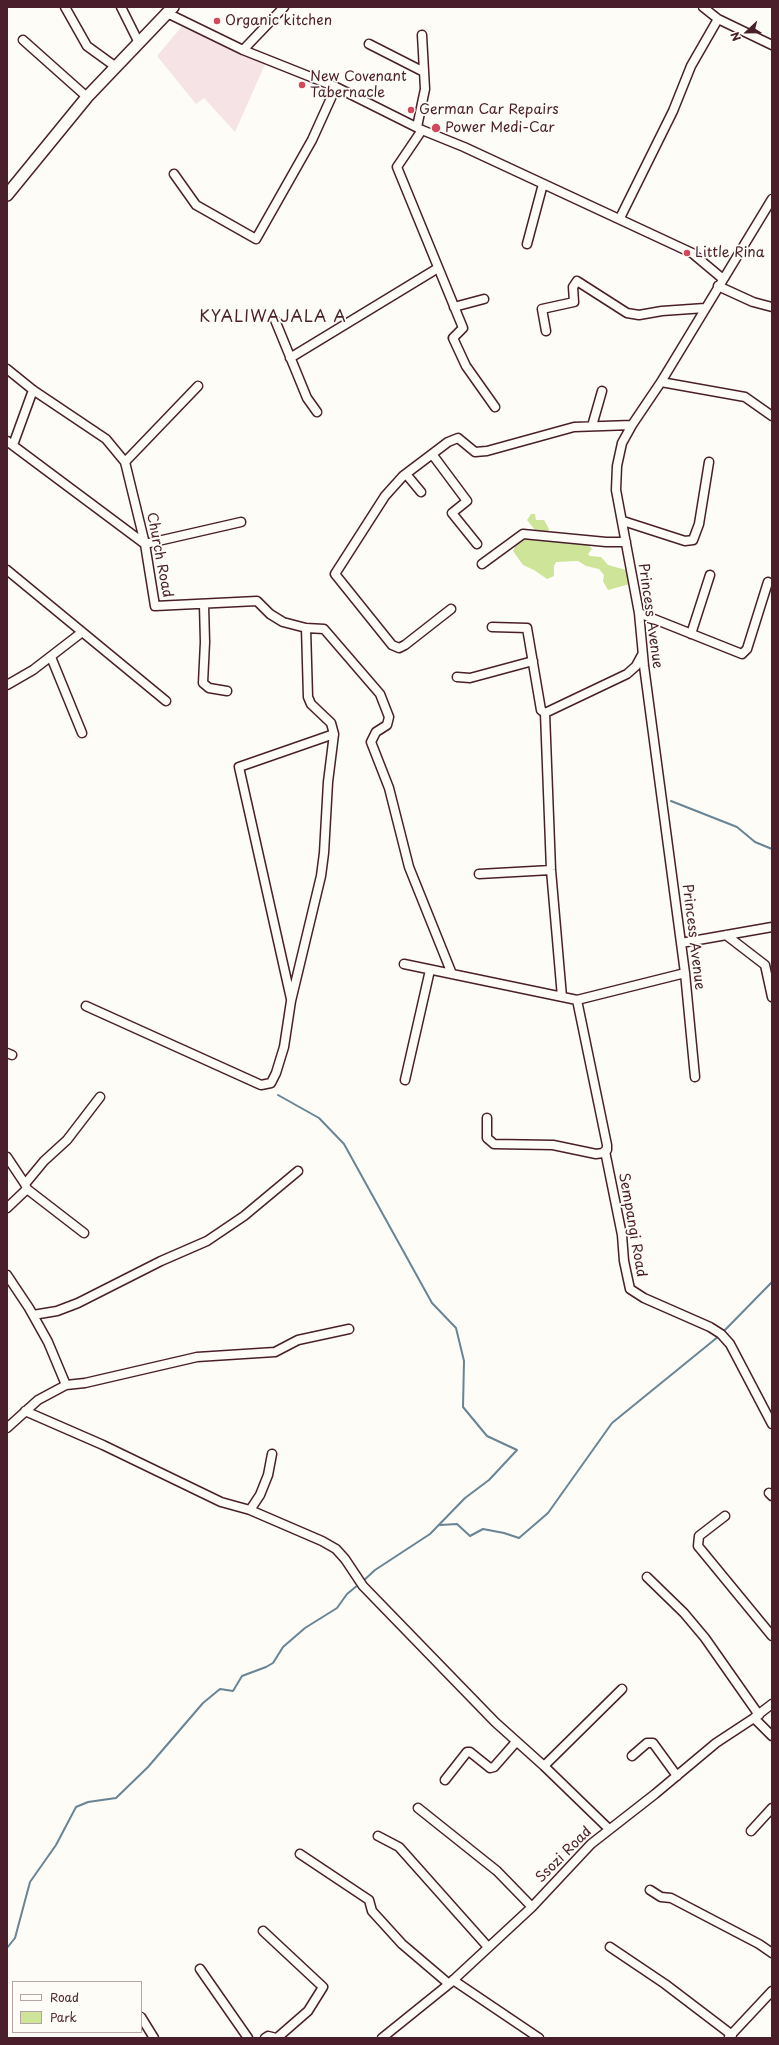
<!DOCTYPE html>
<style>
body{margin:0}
#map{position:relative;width:779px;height:2045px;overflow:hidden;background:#fdfcf7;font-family:"Playpen Sans",sans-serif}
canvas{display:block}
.frame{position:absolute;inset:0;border:8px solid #4a1f2b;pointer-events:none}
.legend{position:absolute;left:12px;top:1981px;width:130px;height:52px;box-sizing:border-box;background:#fdfcf7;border:1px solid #b5a4a5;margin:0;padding:5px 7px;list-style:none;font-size:12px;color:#4a1f2b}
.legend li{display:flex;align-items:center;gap:8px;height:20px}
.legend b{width:20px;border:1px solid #b5a4a5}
.north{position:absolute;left:727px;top:12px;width:40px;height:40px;-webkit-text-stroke:3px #fdfcf7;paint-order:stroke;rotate:248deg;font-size:11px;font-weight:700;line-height:16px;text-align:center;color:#4a1f2b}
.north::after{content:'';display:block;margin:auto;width:14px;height:18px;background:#4a1f2b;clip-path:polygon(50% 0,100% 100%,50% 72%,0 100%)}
</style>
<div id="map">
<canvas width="779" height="2045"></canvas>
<div class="frame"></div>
<ul class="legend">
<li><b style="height:5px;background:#fdfcf7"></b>Road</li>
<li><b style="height:11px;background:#cde499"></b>Park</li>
</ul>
<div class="north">N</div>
</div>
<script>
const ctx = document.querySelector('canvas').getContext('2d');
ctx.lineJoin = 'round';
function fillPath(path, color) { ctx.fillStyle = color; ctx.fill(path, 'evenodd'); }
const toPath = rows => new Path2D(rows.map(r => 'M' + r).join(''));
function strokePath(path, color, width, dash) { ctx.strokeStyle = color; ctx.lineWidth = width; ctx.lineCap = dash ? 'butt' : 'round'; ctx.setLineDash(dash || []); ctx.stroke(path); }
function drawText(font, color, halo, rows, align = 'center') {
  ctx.font = font + ' "Playpen Sans",sans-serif'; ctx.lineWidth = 3.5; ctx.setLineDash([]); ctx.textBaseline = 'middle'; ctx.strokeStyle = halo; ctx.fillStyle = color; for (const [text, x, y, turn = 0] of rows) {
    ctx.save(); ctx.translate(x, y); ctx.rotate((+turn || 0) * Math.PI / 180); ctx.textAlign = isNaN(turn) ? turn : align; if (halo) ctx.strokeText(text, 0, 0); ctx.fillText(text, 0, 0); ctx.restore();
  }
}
const built = toPath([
 [183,25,266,62,235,132,204,98,196,104,157,56]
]);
const green = toPath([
 [531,514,535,514,536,520,544,520,549,529,548,535,584,540,592,549,588,554,590,556,601,557,608,565,630,571,630,584,608,590,603,581,604,575,599,569,586,566,578,561,556,562,554,566,554,576,547,579,534,570,523,565,513,551,517,543,535,530,527,520]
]);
const stream = toPath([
 [671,801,737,827,755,842,772,849],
 [278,1095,319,1118,344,1144,432,1303,456,1328,464,1361,463,1407,487,1436,517,1450,489,1480,465,1498,430,1534,375,1570,362,1582],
 [722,1333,772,1282],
 [440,1525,457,1524,470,1536,483,1529,504,1533,519,1538,548,1513,612,1423,719,1336],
 [7,1948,15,1938,30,1882,56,1845,76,1807,88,1802,116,1798,148,1767,203,1703,220,1689,233,1691,242,1676,266,1667,273,1663,283,1647,305,1628,337,1608,347,1594,358,1585]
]);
const street = toPath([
 [65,7,87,46,116,67],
 [121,7,139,43],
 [703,7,718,19,772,45],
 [167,13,243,50,336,87,422,130,464,147,692,253,723,279],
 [23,40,87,97],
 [369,44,424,72],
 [243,50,284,7],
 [417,127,425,89,422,35],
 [422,130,397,167,463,328,453,338,466,366,495,407],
 [174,174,196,205,256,239,312,140,336,87],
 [620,218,673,111,691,66,718,19],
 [527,244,543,184],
 [718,286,753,302,772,307],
 [454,307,484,299],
 [275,320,307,398,317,412],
 [546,331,542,309,574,302,573,287,577,281,627,313,639,315,662,311,705,308],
 [290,358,438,268],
 [7,369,33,390,106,439,125,462,145,544,155,606,257,601,270,614,283,622,306,628,324,629,380,694,389,717,387,725,376,732,371,742,389,788,409,867,452,974],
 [661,382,745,397,772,416],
 [592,426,602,391],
 [7,441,145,544,241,522],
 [13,445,33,390],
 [432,454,467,501,452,513,477,544],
 [125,462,198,386],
 [406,474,421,492],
 [623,521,685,541,693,540,699,524,709,462],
 [482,564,523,534,606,542,626,542],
 [7,570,166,701],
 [204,605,205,642,203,683,209,688,227,691],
 [451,609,405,645,399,648,392,645,335,574,385,496,403,476,448,442,458,438,475,452,487,451,574,427,632,425],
 [639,613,742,654,747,649,768,582],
 [492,627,527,628,541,710,545,713,551,870,562,997],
 [691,634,710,575],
 [51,657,82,733],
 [457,677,470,678,533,661],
 [7,685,33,670,81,633],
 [545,713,627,674,636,666,642,655],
 [479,874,551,870],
 [726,935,765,965,772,997],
 [681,943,772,927],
 [404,964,577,1000,685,973],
 [291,999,239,767,334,734],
 [86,1006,261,1085,271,1083,276,1073,284,1047,291,1001,321,876,324,853,328,782,334,734,331,723,311,704,308,697,306,628],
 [7,1053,12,1055],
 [695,1077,685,973,644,666,639,613,616,490,617,466,622,443,632,425,661,382,772,199],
 [405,1080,430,970],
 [487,1118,487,1138,494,1144,553,1145,596,1154,603,1153,607,1150,607,1145,577,1000],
 [605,1151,622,1235,624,1261,630,1289,644,1298,710,1327,721,1334,730,1344,772,1424],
 [7,1157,25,1184],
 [27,1189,84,1233],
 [7,1208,27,1189,25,1184,44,1161,67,1140,100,1097],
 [7,1275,29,1308,48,1342,66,1385],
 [33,1315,57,1311,78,1303,161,1261,207,1241,244,1216,298,1171],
 [25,1411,103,1445,221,1502,250,1510,260,1495,268,1475,272,1454],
 [7,1428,38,1400,66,1385,85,1383,197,1357,275,1352,298,1340,349,1329],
 [769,1493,772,1496],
 [250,1510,322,1541,336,1549,345,1559,363,1586,495,1722,544,1766,609,1829],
 [725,1516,699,1536,698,1546,772,1636],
 [647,1577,684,1613,705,1638,759,1715],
 [755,1717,772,1704],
 [632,1756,647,1743,653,1743,677,1776],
 [544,1766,622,1689],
 [445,1780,467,1752,470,1752,490,1768,494,1767,516,1742],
 [418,1808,497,1871,532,1907],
 [751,1831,772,1808],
 [378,1836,399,1847,488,1947],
 [300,1854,369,1900,372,1911,402,1944,449,1984],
 [650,1890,661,1897,671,1898,759,1944,772,1953],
 [263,1931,323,1987,308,2011,277,2038],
 [610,1947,665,1984,732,2035],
 [200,1969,248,2038],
 [453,1980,539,2038],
 [141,2017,154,2038],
 [729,2037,772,1991],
 [265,2038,268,2036,276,2038],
 [382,2038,449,1984,532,1907,591,1844,655,1794,716,1743,754,1718,772,1736]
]);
const secondary = toPath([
 [7,195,87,97,173,7]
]);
const markers = [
 [217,21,4,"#d1495b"],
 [302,85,4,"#d1495b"],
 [411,110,4,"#d1495b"],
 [436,128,5,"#d1495b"],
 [687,253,4,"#d1495b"]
];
const poiNames = [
 ["Organic kitchen",225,21],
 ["New Covenant",310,77],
 ["Tabernacle",310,93],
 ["German Car Repairs",419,110],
 ["Power Medi-Car",445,128],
 ["Little Rina",695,253]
];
const streetNames = [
 ["Church Road",159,555,79],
 ["Princess Avenue",650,616,82],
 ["Princess Avenue",693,937,83],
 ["Sempangi Road",632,1225,80],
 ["Ssozi Road",564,1855,-45]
];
const quarterNames = [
 ["KYALIWAJALA A",273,318]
];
fillPath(built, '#f5e3e5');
fillPath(green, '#cde499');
strokePath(stream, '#688495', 2);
strokePath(street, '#4a1f2b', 11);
strokePath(secondary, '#4a1f2b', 14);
strokePath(street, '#fdfcf7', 8);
strokePath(secondary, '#fdfcf7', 11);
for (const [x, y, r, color] of markers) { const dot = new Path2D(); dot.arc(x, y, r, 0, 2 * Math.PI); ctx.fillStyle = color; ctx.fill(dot); strokePath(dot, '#fdfcf7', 1.5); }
drawText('14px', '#4a1f2b', '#fdfcf7', poiNames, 'left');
drawText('14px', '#4a1f2b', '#fdfcf7', streetNames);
ctx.letterSpacing = '1px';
drawText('16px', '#4a1f2b', '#fdfcf7', quarterNames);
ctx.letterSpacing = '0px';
</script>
